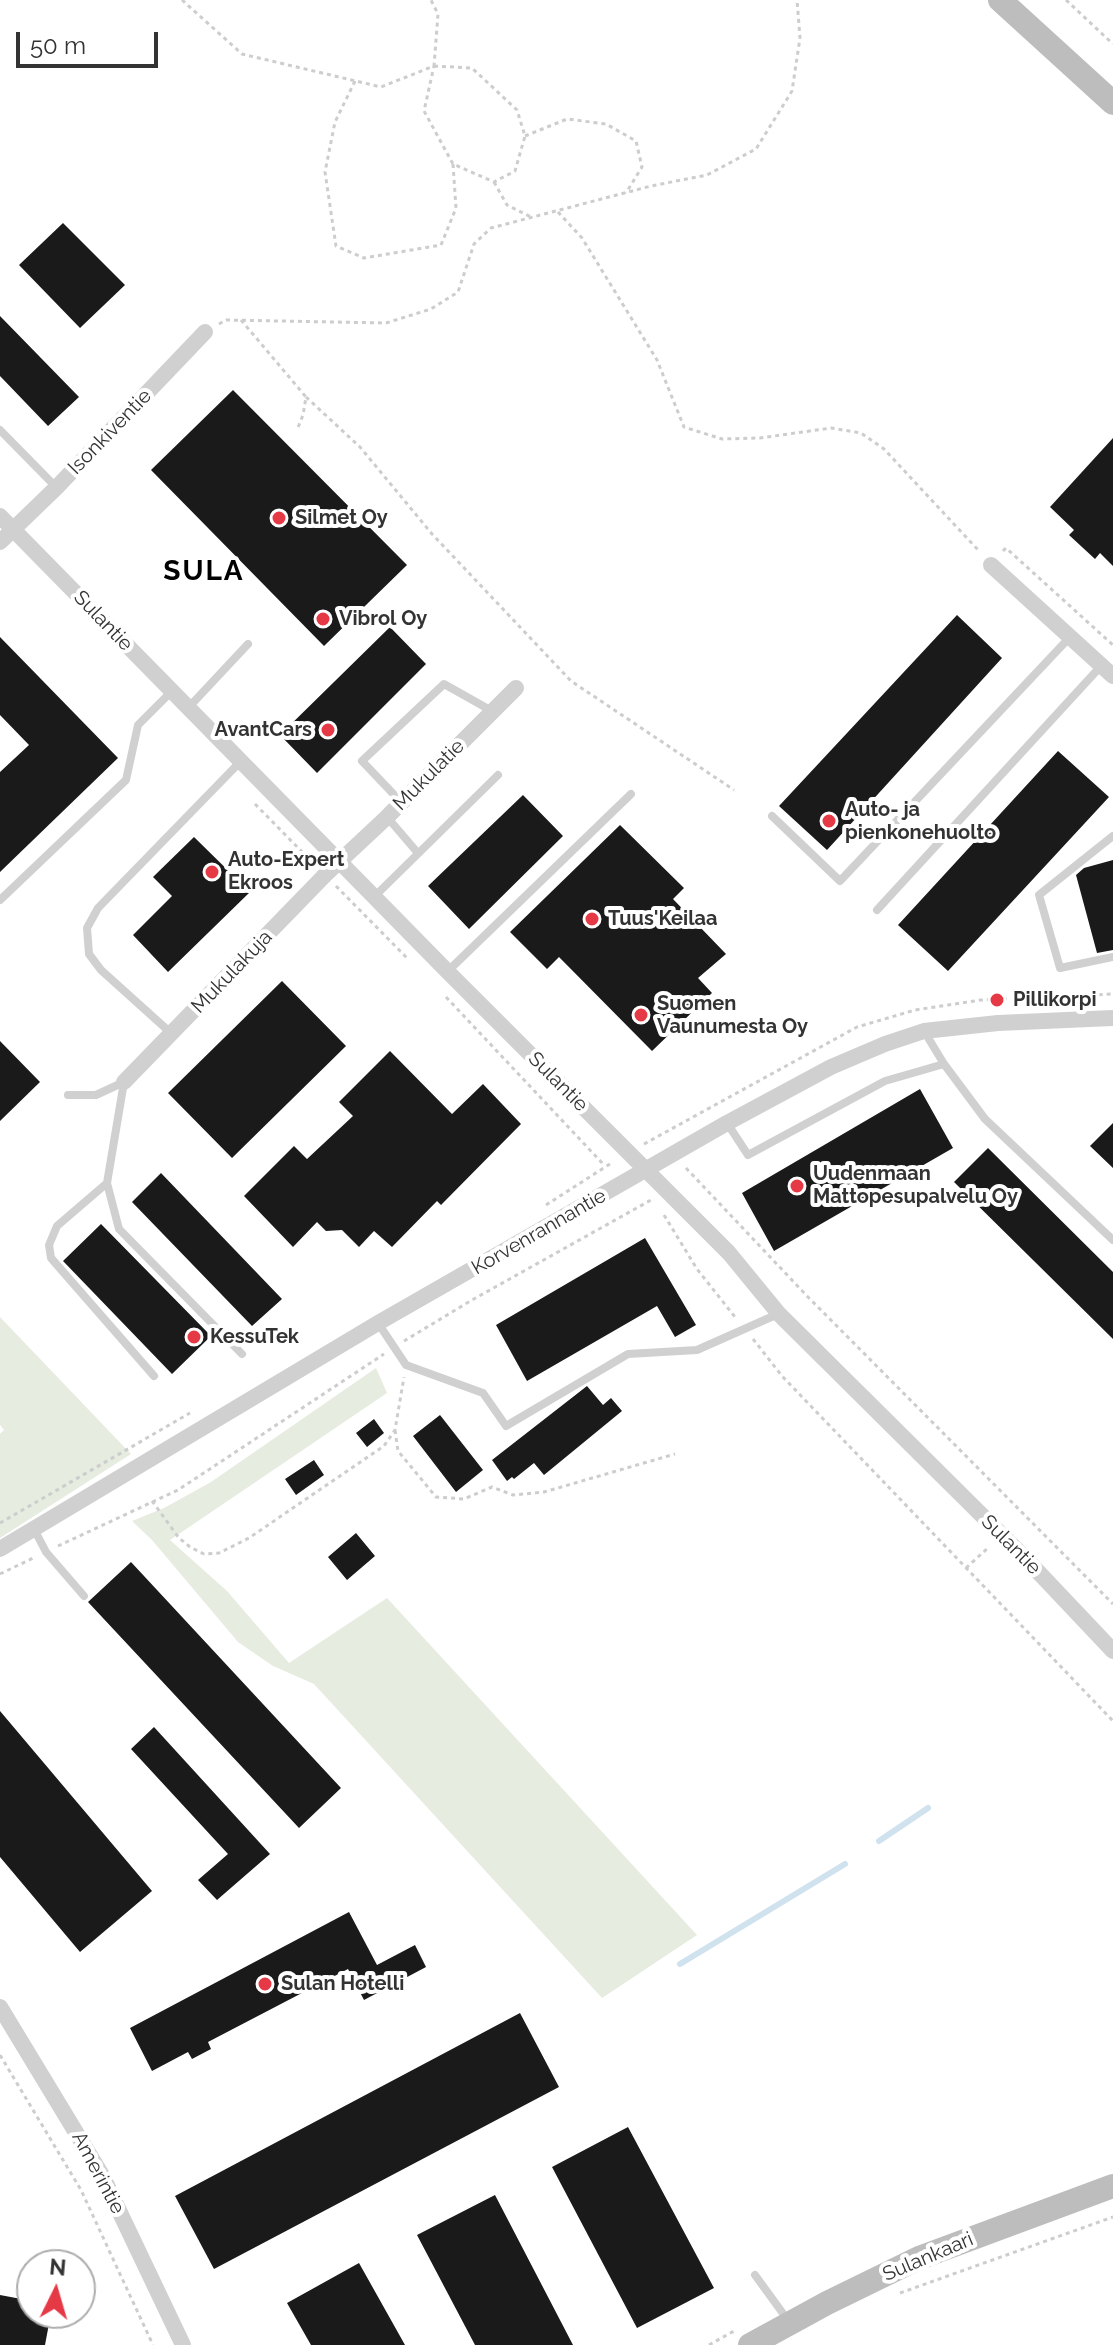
<!DOCTYPE html>
<style>
body{margin:0}
#map{position:relative;width:1113px;height:2345px;overflow:hidden;background:#fff;font-family:Raleway,sans-serif}
canvas{display:block}
.north{position:absolute;left:16px;top:2249px;width:80px;height:80px;box-sizing:border-box;background:#fff;border:2px solid #adadad;border-radius:50%;rotate:5deg;font-size:22px;font-weight:700;line-height:32px;text-align:center;color:#333}
.north::after{content:'';display:block;margin:auto;width:28px;height:36px;background:#e63946;clip-path:polygon(50% 0,100% 100%,50% 72%,0 100%)}
.scale{position:absolute;left:16px;top:32px;width:142px;height:36px;box-sizing:border-box;border:4px solid #333;border-top:0;padding-left:10px;font-size:24px;line-height:28px;white-space:nowrap;color:#333;-webkit-text-stroke:6px #fff;paint-order:stroke}
</style>
<div id="map">
<canvas width="1113" height="2345"></canvas>
<div class="north">N</div>
<div class="scale">50 m</div>
</div>
<script>
const ctx = document.querySelector('canvas').getContext('2d');
ctx.lineJoin = 'round';
function fillPath(path, color) { ctx.fillStyle = color; ctx.fill(path, 'evenodd'); }
const toPath = rows => new Path2D(rows.map(r => 'M' + r).join(''));
function strokePath(path, color, width, dash) { ctx.strokeStyle = color; ctx.lineWidth = width; ctx.lineCap = dash ? 'butt' : 'round'; ctx.setLineDash(dash || []); ctx.stroke(path); }
function drawText(font, color, halo, rows, align = 'center') {
  ctx.font = font + ' Raleway,sans-serif'; ctx.lineWidth = 8; ctx.setLineDash([]); ctx.textBaseline = 'middle'; ctx.strokeStyle = halo; ctx.fillStyle = color; for (const [text, x, y, turn = 0] of rows) {
    ctx.save(); ctx.translate(x, y); ctx.rotate((+turn || 0) * Math.PI / 180); ctx.textAlign = isNaN(turn) ? turn : align; if (halo) ctx.strokeText(text, 0, 0); ctx.fillText(text, 0, 0); ctx.restore();
  }
}
const green = toPath([
 [0,1317,131,1454,0,1538,0,1434,4,1430,0,1425],
 [376,1368,387,1393,170,1540,227,1591,289,1663,387,1598,697,1935,602,1998,314,1684,273,1666,238,1642,152,1540,132,1521,164,1508,211,1482]
]);
const stream = toPath([
 [879,1841,928,1808],
 [680,1964,845,1864]
]);
const building = toPath([
 [63,223,125,285,80,328,19,265],
 [0,316,79,397,48,426,0,376],
 [233,390,407,565,324,646,151,470],
 [1113,438,1113,566,1100,553,1095,559,1069,535,1074,530,1050,507],
 [957,615,1002,658,827,850,779,806],
 [390,627,426,664,317,773,280,735],
 [0,637,118,758,0,872,0,772,29,745,0,715],
 [1058,751,1109,797,948,971,898,925],
 [523,795,563,836,469,929,428,886],
 [620,825,684,888,673,899,726,954,698,978,712,993,652,1051,559,957,547,969,510,932],
 [194,837,250,892,168,972,133,935,172,896,153,877],
 [1113,860,1113,950,1097,953,1076,875,1084,868],
 [282,981,346,1046,232,1158,168,1093],
 [0,1041,40,1082,0,1121],
 [390,1051,452,1114,483,1084,521,1124,441,1205,437,1201,392,1247,374,1231,359,1247,342,1230,326,1231,317,1222,293,1247,244,1196,294,1146,307,1159,353,1116,339,1102],
 [920,1089,953,1148,774,1251,742,1193],
 [1113,1123,1113,1168,1090,1146],
 [988,1148,1113,1272,1113,1339,954,1182],
 [161,1173,282,1299,252,1326,132,1202],
 [101,1224,211,1336,172,1374,63,1261],
 [645,1238,696,1325,675,1337,657,1306,527,1381,496,1325],
 [587,1386,603,1405,611,1398,622,1411,544,1475,534,1463,514,1479,512,1477,507,1481,492,1460],
 [440,1415,483,1470,456,1492,413,1436],
 [374,1419,384,1433,367,1447,356,1433],
 [314,1460,324,1475,296,1495,285,1479],
 [356,1533,375,1556,347,1580,328,1557],
 [131,1562,341,1788,299,1828,88,1602],
 [0,1711,152,1891,80,1952,0,1857],
 [154,1727,270,1854,217,1900,198,1880,228,1854,131,1749],
 [349,1912,377,1965,415,1945,426,1967,364,2000,348,1969,208,2042,211,2049,192,2059,188,2052,152,2071,130,2028],
 [520,2013,559,2087,214,2269,175,2196],
 [628,2127,714,2288,637,2328,552,2167],
 [495,2195,573,2345,475,2345,417,2235],
 [359,2263,405,2345,311,2345,287,2303],
 [0,2295,32,2301,32,2313,51,2313,45,2345,0,2345]
]);
const path = toPath([
 [182,0,242,54,381,87,434,66,438,14,431,0],
 [1066,0,1113,44],
 [434,66,472,68,517,110,525,136,515,171,494,182,453,164,424,111,434,66],
 [355,81,335,122,325,172,336,246,364,258,441,245,456,208,453,164],
 [525,136,567,119,606,124,636,141,642,167,626,193],
 [494,182,507,205,533,218],
 [558,212,582,238,657,360,684,427,722,439,760,438,831,428,861,433,884,449,980,552],
 [241,320,306,397,303,415,297,430],
 [219,324,226,320,386,323,431,309,458,292,474,244,491,228,651,186,707,175,756,149,792,91,800,38,797,0],
 [306,397,360,447,432,534,571,681,734,790],
 [1003,551,1006,548,1113,645],
 [255,804,314,864],
 [336,886,407,958],
 [446,997,605,1166],
 [644,1144,857,1027,915,1010,981,1000,1113,994],
 [686,1168,807,1296,1113,1604],
 [546,1205,613,1162],
 [664,1215,697,1269,735,1317],
 [753,1339,782,1376,1113,1721],
 [404,1341,472,1300,651,1200],
 [395,1430,398,1451,436,1497,464,1499,492,1487,513,1495,544,1492,675,1454],
 [152,1501,179,1538,190,1547,204,1554,219,1553,249,1538,384,1446,395,1430,404,1377],
 [0,1523,190,1413],
 [58,1546,178,1490,384,1354],
 [966,1568,989,1547],
 [0,1574,33,1558],
 [0,2055,81,2190,153,2345],
 [900,2293,1113,2217],
 [709,2345,734,2331]
]);
const lane = toPath([
 [0,430,56,487],
 [189,707,248,644],
 [401,802,362,761,444,684,492,711],
 [772,816,840,881,1070,637],
 [387,817,417,852],
 [1113,836,1039,895,1060,968,1113,957],
 [375,896,498,775],
 [0,900,126,780,138,725,172,691],
 [877,910,1101,666],
 [448,971,631,794],
 [172,1034,101,970,89,954,87,928,98,908,241,761],
 [944,1064,985,1119,1113,1240],
 [124,1082,107,1183,119,1229,242,1354],
 [68,1095,96,1095,124,1082],
 [727,1123,748,1155,885,1081,944,1064,924,1031],
 [107,1183,57,1226,49,1245,51,1258,154,1376],
 [378,1323,406,1365,483,1393,506,1426,628,1354,697,1350,778,1314],
 [34,1529,46,1552,84,1596],
 [755,2275,787,2319]
]);
const street = toPath([
 [0,516,448,972,729,1253,779,1314,1026,1559,1113,1651],
 [0,542,57,487,205,332],
 [991,565,1113,676],
 [124,1082,325,875,387,817,516,688],
 [0,1549,378,1323,727,1123,831,1067,885,1044,924,1031,998,1023,1113,1018],
 [0,2007,103,2177,183,2345]
]);
const secondary = toPath([
 [1000,0,1113,103],
 [750,2345,827,2303,919,2258,1113,2186]
]);
const markers = [
 [279,518,8,"#e63946"],
 [323,619,8,"#e63946"],
 [328,730,8,"#e63946"],
 [829,821,8,"#e63946"],
 [212,872,8,"#e63946"],
 [592,919,8,"#e63946"],
 [997,1000,8,"#e63946"],
 [641,1015,8,"#e63946"],
 [797,1186,8,"#e63946"],
 [194,1337,8,"#e63946"],
 [265,1984,8,"#e63946"]
];
const streetNames = [
 ["Isonkiventie",110,432,-46],
 ["Sulantie",103,621,46],
 ["Mukulatie",429,775,-45],
 ["Mukulakuja",232,972,-46],
 ["Sulantie",558,1082,45],
 ["Korvenrannantie",539,1232,-30],
 ["Sulantie",1011,1545,45],
 ["Amerintie",98,2173,62],
 ["Sulankaari",928,2257,-23]
];
const poiNames = [
 ["Silmet Oy",295,518],
 ["Vibrol Oy",339,619],
 ["AvantCars",312,730,"right"],
 ["Auto- ja",845,810],
 ["pienkonehuolto",845,833],
 ["Auto-Expert",228,860],
 ["Ekroos",228,883],
 ["Tuus'Keilaa",608,919],
 ["Pillikorpi",1013,1000],
 ["Suomen",657,1004],
 ["Vaunumesta Oy",657,1027],
 ["Uudenmaan",813,1174],
 ["Mattopesupalvelu Oy",813,1197],
 ["KessuTek",210,1337],
 ["Sulan Hotelli",281,1984]
];
const districtNames = [
 ["SULA",204,572]
];
fillPath(green, '#e6ecdf');
strokePath(stream, '#cfe2ee', 6);
fillPath(building, '#1a1a1a');
strokePath(path, '#cdcdcd', 3, [4, 4]);
strokePath(lane, '#d0d0d0', 8);
strokePath(street, '#d0d0d0', 16);
strokePath(secondary, '#bdbdbd', 24);
for (const [x, y, r, color] of markers) { const dot = new Path2D(); dot.arc(x, y, r, 0, 2 * Math.PI); ctx.fillStyle = color; ctx.fill(dot); strokePath(dot, '#fff', 3); }
drawText('20px', '#333', '#fff', streetNames);
drawText('bold 20px', '#333', '#fff', poiNames, 'left');
ctx.letterSpacing = '2px';
drawText('bold 28px', '#000', '#fff', districtNames);
ctx.letterSpacing = '0px';
</script>
